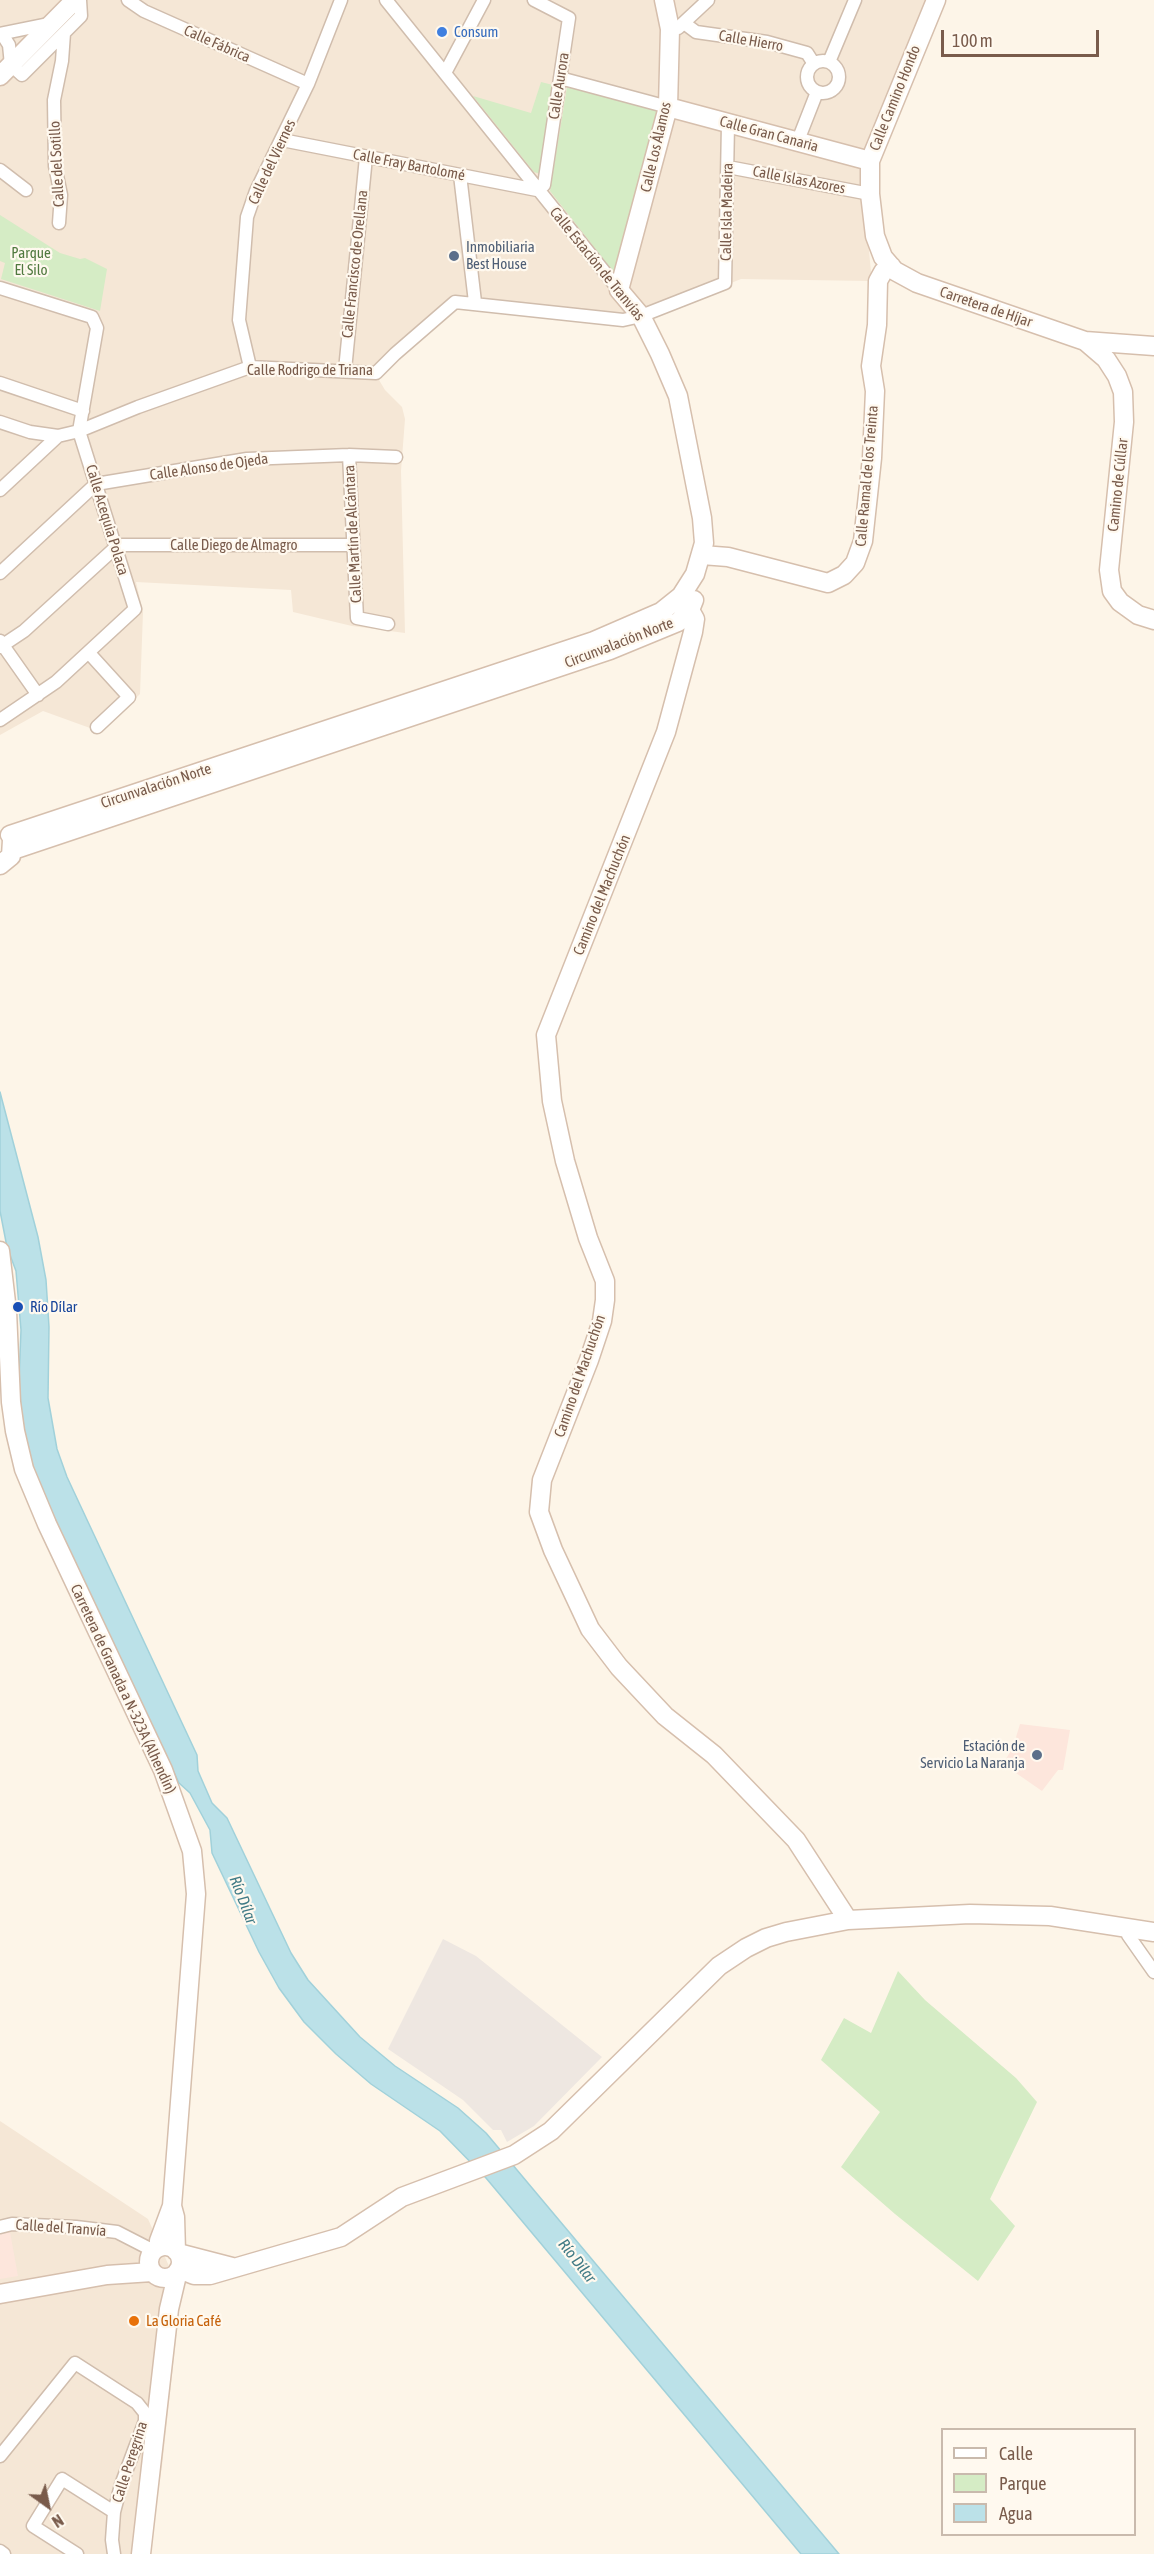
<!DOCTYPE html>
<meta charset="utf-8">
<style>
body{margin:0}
#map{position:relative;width:1154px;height:2554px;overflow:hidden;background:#fdf5e8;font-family:"Asap Condensed",sans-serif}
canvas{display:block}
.legend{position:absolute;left:941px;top:2428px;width:195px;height:108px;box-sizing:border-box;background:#fff9ef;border:2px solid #c9baad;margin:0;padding:8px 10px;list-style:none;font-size:18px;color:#795b4b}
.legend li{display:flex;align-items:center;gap:12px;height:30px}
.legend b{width:30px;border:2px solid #c9baad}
.north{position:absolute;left:18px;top:2476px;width:60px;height:60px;-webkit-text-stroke:4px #fff9ef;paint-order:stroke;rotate:147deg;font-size:16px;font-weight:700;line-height:24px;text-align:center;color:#795b4b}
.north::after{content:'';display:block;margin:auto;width:21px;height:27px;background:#795b4b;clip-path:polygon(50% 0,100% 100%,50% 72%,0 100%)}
.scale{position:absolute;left:941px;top:30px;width:158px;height:27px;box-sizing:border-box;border:3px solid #795b4b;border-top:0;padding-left:8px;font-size:18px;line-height:21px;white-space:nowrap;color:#795b4b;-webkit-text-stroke:4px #fff9ef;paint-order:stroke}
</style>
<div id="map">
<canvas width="1154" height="2554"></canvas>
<ul class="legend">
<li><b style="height:8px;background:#fff"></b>Calle</li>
<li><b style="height:16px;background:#d5ecc5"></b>Parque</li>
<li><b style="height:16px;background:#bbe1e8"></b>Agua</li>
</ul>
<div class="north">N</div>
<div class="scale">100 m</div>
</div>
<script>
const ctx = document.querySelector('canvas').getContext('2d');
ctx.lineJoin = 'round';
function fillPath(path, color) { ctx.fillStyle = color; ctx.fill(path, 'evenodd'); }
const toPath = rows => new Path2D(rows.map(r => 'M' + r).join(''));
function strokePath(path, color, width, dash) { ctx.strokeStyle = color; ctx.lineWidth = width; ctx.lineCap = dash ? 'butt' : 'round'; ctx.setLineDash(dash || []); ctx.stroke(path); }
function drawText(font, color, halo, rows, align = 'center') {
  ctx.font = font + ' "Asap Condensed",sans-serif'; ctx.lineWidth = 4.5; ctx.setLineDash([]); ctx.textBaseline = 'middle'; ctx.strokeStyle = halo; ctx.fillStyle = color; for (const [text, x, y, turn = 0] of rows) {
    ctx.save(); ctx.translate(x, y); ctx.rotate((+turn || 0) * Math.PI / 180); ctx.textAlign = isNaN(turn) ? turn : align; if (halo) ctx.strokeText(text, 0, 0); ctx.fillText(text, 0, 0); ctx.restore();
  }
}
const residential = toPath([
 [0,0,928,0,863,187,871,272,870,281,741,279,651,315,625,317,455,296,373,370,385,390,402,407,405,419,401,471,405,633,352,626,293,612,291,590,136,582,143,612,140,694,101,732,43,711,0,735],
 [0,2121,148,2219,181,2293,162,2466,149,2554,0,2554]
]);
const commercial = toPath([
 [1020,1724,1070,1730,1063,1770,1058,1770,1042,1791,1003,1764,1013,1747],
 [10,2232,18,2276,0,2279,0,2233]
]);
const industrial = toPath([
 [443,1939,476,1956,602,2057,534,2126,507,2142,501,2130,493,2130,463,2100,388,2049]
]);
const green = toPath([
 [541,82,553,85,540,174,534,172,473,96,531,113],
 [567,87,660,111,616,275,550,191],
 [0,215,60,253,80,259,85,258,107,269,100,311,1,279,5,263,0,261],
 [898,1971,925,2000,1016,2078,1037,2102,990,2199,1015,2226,978,2281,895,2214,841,2167,880,2112,821,2060,844,2018,871,2033]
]);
const water = toPath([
 [0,1092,38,1237,46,1280,49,1327,48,1398,57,1449,67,1477,197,1755,198,1771,212,1803,227,1818,291,1953,308,1980,360,2037,395,2066,458,2108,486,2133,839,2554,801,2554,486,2178,440,2131,371,2084,336,2054,304,2022,279,1988,259,1952,212,1853,210,1830,190,1793,179,1783,49,1508,35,1474,26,1444,21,1410,19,1380,21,1330,16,1271,7,1247,0,1211,0,1092]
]);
const street = toPath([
 [128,0,144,11,308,84],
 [386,0,619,290],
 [684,23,696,32,767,42,807,53,814,64],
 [678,28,708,0],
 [0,34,53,23],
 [2,34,9,45,11,65,22,75,81,16,80,0],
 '807 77a16 16 0 1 1 32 0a16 16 0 1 1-32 0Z',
 [829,62,855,0],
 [445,73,484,0],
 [560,78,668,107],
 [282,140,537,190,544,185,569,18,534,0],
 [797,143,817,92],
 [728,167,870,194],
 [0,170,26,190],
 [460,175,475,302],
 [59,223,61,195,55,166,54,100,62,61,64,33],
 [0,288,92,317,97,328,79,431,135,609,56,682,0,720],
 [250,367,239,320,247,217,256,191,308,84,341,0],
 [345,370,366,157],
 [0,383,83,411],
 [0,422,30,432,58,436,79,431,138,407,250,367,376,373,395,354,455,302,623,320,641,316,725,283,728,124],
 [349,455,357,618,388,624],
 [0,490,58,436],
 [0,573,96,484,247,459,349,455,396,457],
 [0,641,38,695],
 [0,647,24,631,115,548,122,545,353,545],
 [89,653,129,697,97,727],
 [1128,1928,1128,1935,1154,1972],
 [0,2227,12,2224,76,2227,117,2232,154,2251],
 [0,2456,75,2363,137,2403,145,2413,145,2421,121,2485,114,2512,112,2540,114,2554],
 [0,2551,4,2554],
 [77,2554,33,2526,62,2479,114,2512]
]);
const secondary = toPath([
 [936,0,870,161,870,194,875,236,883,257,895,271,917,283,1085,341,1154,346],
 [0,76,75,0],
 [668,107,870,161],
 [1085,341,1106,359,1117,376,1123,392,1124,422,1109,570,1112,591,1120,602,1138,615,1154,620],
 [702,555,728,557,828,583,844,575,855,563,863,541,872,458,875,391,871,366,877,325,878,281,883,272,891,266],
 [690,610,695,619,693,632,666,732,546,1035,552,1101,565,1161,588,1238,605,1281,605,1300,602,1321,589,1360,542,1480,539,1512,553,1550,590,1629,619,1667,665,1716,714,1755,796,1840,848,1920],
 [10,835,594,641,661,612,681,596,695,574,704,543,702,518,678,396,660,354,641,316,619,290,668,107,670,29,664,0],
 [13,850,610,650,678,622,690,610,694,600],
 [0,865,11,856,12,840],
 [0,1251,7,1311,11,1402,15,1431,24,1469,47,1524,163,1770,192,1851,196,1894,172,2206,175,2217,176,2251],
 '149 2262a16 16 0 1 1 32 0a16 16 0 1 1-32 0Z',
 [160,2247,159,2241,172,2206],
 [178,2253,232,2267],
 [179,2269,194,2275,210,2275,341,2237,402,2197,514,2155,551,2131,719,1966,746,1948,766,1938,786,1932,848,1920,970,1914,1050,1916,1154,1932],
 [0,2294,107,2275,152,2272],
 [141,2554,169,2309,178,2271]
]);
const markers = [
 [442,32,6,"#3f7fe0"],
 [454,256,6,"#5c6f8a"],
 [18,1307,6,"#1a4fb4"],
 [1037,1755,6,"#5c6f8a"],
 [134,2321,6,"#e8710a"]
];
const shopNames = [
 ["Consum",454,32]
];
const streetNames = [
 ["Calle Hierro",751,41,10],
 ["Calle Fábrica",217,44,24],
 ["Calle Aurora",559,86,-81],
 ["Calle Camino Hondo",895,98,-68],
 ["Calle Gran Canaria",769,134,15],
 ["Calle Los Álamos",656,147,-77],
 ["Calle del Viernes",272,162,-65],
 ["Calle del Sotillo",57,164,-93],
 ["Calle Fray Bartolomé",409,165,11],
 ["Calle Islas Azores",799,180,11],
 ["Calle Isla Madeira",727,212,-89],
 ["Calle Francisco de Orellana",355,264,-84],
 ["Calle Estación de Tranvías",597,264,51],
 ["Carretera de Híjar",986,307,19],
 ["Calle Rodrigo de Triana",310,370],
 ["Calle Alonso de Ojeda",209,467,-8],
 ["Calle Ramal de los Treinta",867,476,-85],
 ["Camino de Cúllar",1118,485,-84],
 ["Calle Acequia Polaca",107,520,73],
 ["Calle Martín de Alcántara",353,534,-93],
 ["Calle Diego de Almagro",234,545],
 ["Circunvalación Norte",619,643,-21],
 ["Circunvalación Norte",156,786,-18],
 ["Camino del Machuchón",602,895,-68],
 ["Camino del Machuchón",580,1376,-71],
 ["Carretera de Granada a N-323A (Alhendín)",123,1689,65],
 ["Calle del Tranvía",61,2228,4],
 ["Calle Peregrina",130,2462,-72]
];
const serviceNames = [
 ["Inmobiliaria",466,247],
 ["Best House",466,264],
 ["Estación de",1025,1746,"right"],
 ["Servicio La Naranja",1025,1763,"right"]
];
const parkNames = [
 ["Parque",31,253],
 ["El Silo",31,270]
];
const transitNames = [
 ["Río Dílar",30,1307]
];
const foodNames = [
 ["La Gloria Café",146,2321]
];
const waterNames = [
 ["Río Dílar",243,1900,69],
 ["Río Dílar",577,2261,52]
];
fillPath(residential, '#f5e7d6');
fillPath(commercial, '#fde6dc');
fillPath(industrial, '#eee7e1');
fillPath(green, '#d5ecc5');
fillPath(water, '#bbe1e8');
strokePath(water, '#a1d1da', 1.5);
strokePath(street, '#d0bdad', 15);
strokePath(secondary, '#d6bfad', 21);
strokePath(street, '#fff', 12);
strokePath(secondary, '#fff', 18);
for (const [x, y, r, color] of markers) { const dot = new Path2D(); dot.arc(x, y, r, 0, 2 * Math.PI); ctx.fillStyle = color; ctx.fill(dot); strokePath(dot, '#fff9ef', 2); }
drawText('15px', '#366cbe', '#fff9ef', shopNames, 'left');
drawText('15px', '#795b4b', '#fff9ef', streetNames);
drawText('15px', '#4e5e75', '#fff9ef', serviceNames, 'left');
drawText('15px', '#50793f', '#fff9ef', parkNames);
drawText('15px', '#164399', '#fff9ef', transitNames, 'left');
drawText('15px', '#c56008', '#fff9ef', foodNames, 'left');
drawText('italic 16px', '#407a85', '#fff9ef', waterNames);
</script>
